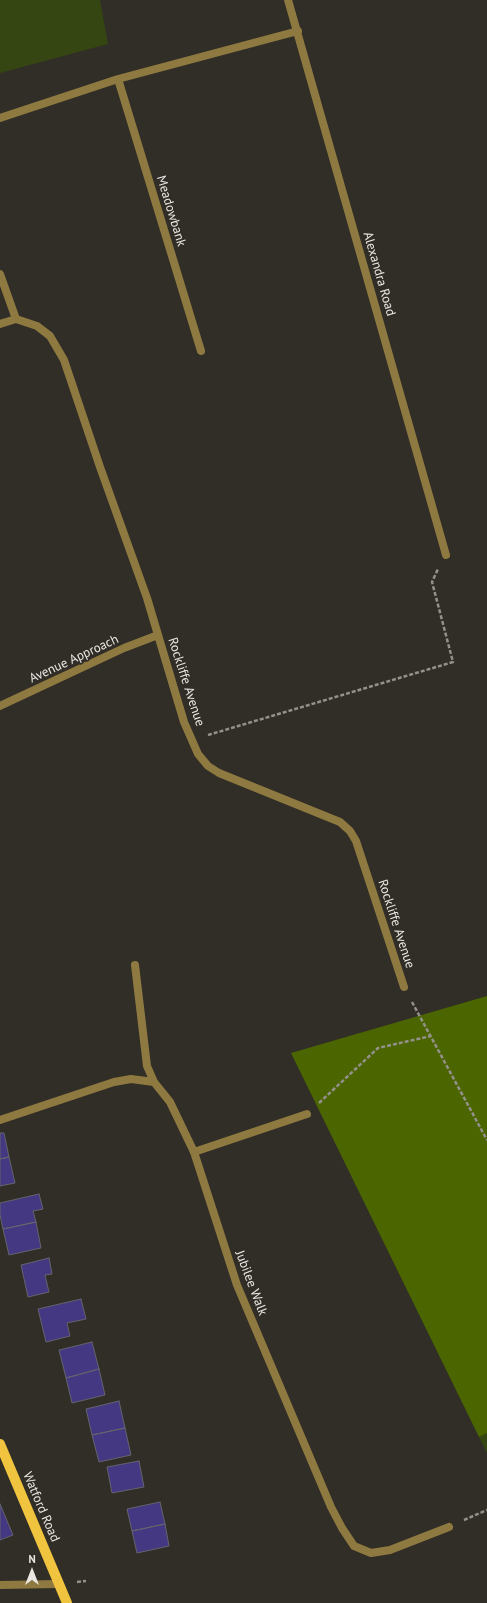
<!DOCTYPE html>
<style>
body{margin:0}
#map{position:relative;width:487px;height:1603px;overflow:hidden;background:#312d27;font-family:"PT Sans",sans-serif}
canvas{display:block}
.north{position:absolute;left:12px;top:1551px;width:40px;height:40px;-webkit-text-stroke:3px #312d27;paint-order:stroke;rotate:0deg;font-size:11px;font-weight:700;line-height:16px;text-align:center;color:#eae7e3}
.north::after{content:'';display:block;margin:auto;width:14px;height:18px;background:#eae7e3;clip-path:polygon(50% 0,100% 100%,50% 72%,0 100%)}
</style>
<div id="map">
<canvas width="487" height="1603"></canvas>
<div class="north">N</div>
</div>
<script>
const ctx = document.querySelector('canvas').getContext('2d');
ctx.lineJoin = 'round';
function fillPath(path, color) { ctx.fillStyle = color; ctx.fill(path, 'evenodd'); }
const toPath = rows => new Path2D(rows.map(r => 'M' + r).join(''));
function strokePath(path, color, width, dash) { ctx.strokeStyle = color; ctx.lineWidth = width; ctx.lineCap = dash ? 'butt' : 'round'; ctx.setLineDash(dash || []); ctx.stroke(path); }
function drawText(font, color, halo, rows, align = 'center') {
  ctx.font = font + ' "PT Sans",sans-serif'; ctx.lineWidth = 3.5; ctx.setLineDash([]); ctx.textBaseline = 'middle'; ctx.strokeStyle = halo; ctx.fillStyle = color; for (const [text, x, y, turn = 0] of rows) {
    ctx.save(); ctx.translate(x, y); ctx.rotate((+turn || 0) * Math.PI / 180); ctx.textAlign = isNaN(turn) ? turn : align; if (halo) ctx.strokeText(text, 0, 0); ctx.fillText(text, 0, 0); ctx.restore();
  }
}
const green = toPath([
 [0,0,100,0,108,44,0,73],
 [487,1433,487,1453,479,1437]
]);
const forest = toPath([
 [487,996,487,1433,479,1437,291,1053]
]);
const building = toPath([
 [0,1133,4,1133,9,1157,0,1159,0,1133],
 [9,1157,15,1183,0,1186,0,1159,9,1157],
 [39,1194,43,1209,33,1211,36,1222,3,1229,0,1215,0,1203,39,1194],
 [36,1222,41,1248,9,1255,3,1229,36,1222],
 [49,1258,52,1274,45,1275,49,1292,28,1297,21,1265,49,1258],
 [81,1299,86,1319,67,1323,70,1336,46,1342,38,1309,81,1299],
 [92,1342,99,1369,66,1378,59,1350,92,1342],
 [99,1369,105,1395,72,1403,66,1378,99,1369],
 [119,1401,125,1428,92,1435,86,1409,119,1401],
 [125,1428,131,1455,99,1462,92,1435,125,1428],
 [139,1461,144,1487,112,1493,107,1467,139,1461],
 [160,1502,165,1524,132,1531,127,1509,160,1502],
 [0,1504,13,1535,0,1540,0,1504],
 [165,1524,169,1546,137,1553,132,1531,165,1524]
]);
const path = toPath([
 [208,735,453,662,432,582,438,569],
 [412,1002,487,1140],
 [319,1103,378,1048,431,1036],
 [464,1520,487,1510],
 [77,1582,86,1581]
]);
const lane = toPath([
 [0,274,16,319,0,324],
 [194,1152,307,1114],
 [0,1585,59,1584]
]);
const street = toPath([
 [288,0,446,555],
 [118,79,201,351],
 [0,118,118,79,298,31],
 [16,319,37,326,50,336,64,360,100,467,147,598,184,722,198,754,208,766,219,773,340,822,350,831,356,841,404,987],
 [0,706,124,648,158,635],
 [135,965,147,1066,154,1082],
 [0,1120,114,1082,131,1079,154,1082,170,1102,194,1152,237,1285,331,1507,342,1528,354,1546,371,1553,390,1550,449,1527]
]);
const primary = toPath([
 [0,1444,67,1603]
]);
const streetNames = [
 ["Meadowbank",171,211,73],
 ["Alexandra Road",379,274,74],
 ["Avenue Approach",74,659,-25],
 ["Rockliffe Avenue",186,682,72],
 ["Rockliffe Avenue",396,924,72],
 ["Jubilee Walk",251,1283,69],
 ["Watford Road",41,1507,67]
];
fillPath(green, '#354613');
fillPath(forest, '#4b6601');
fillPath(building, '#443882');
strokePath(building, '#64646d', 1);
strokePath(path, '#94908b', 2.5, [4, 2]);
strokePath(lane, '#8e7a40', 8);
strokePath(street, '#8e7a40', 8);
strokePath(primary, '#f0c43e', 10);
drawText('13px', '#eae7e3', '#312d27', streetNames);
</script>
